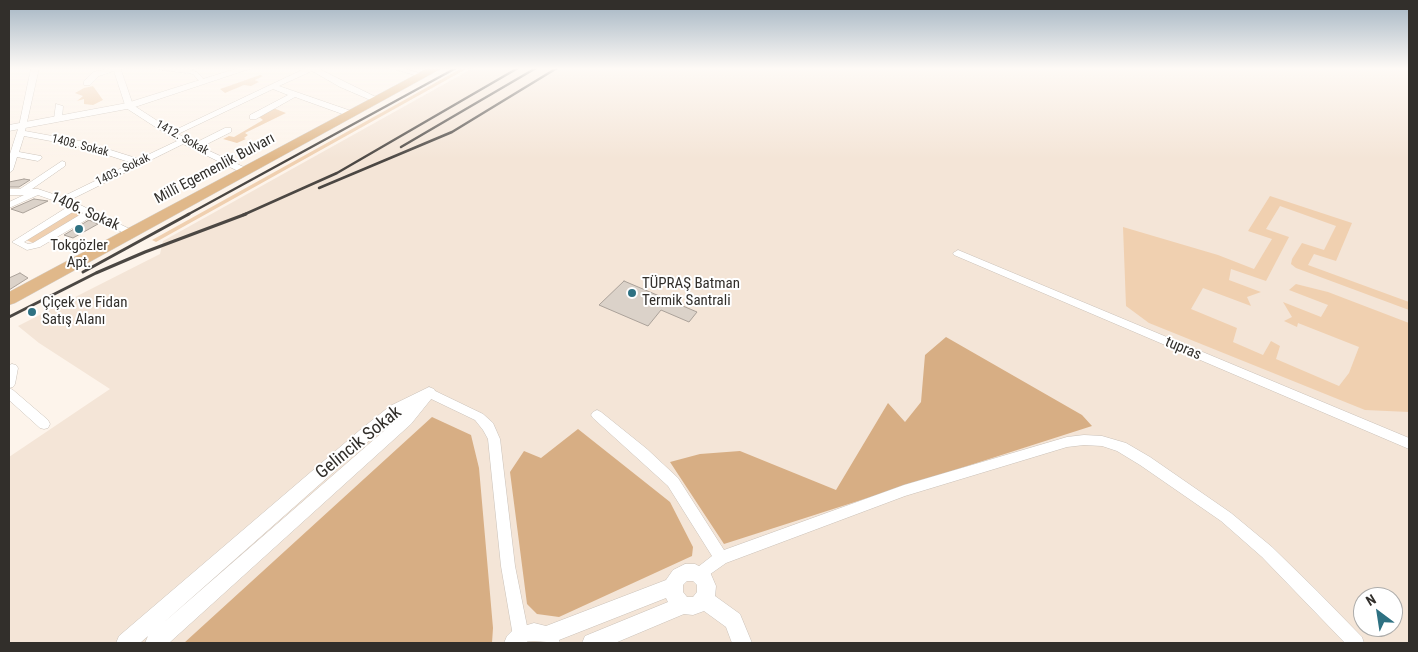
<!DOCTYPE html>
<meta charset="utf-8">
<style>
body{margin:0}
#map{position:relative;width:1418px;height:652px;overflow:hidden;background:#fdf4eb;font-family:"Roboto Condensed",sans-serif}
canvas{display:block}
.frame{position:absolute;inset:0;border:10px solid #322f2b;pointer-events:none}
.north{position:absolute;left:1353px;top:587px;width:50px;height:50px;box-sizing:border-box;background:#fff;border:1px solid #adacaa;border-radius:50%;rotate:329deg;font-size:14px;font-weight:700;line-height:20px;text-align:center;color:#322f2b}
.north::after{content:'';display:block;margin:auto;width:18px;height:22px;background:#2e7182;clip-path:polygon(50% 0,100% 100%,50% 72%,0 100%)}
</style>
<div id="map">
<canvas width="1418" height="652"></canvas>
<div class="frame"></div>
<div class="north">N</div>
</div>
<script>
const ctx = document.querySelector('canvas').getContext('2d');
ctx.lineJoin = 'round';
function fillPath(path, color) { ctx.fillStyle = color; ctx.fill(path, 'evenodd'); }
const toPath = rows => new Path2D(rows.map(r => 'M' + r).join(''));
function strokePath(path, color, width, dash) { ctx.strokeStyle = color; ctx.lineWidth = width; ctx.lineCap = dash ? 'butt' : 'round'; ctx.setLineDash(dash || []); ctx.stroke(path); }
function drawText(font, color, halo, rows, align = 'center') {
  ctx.font = font + ' "Roboto Condensed",sans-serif'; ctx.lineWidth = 4; ctx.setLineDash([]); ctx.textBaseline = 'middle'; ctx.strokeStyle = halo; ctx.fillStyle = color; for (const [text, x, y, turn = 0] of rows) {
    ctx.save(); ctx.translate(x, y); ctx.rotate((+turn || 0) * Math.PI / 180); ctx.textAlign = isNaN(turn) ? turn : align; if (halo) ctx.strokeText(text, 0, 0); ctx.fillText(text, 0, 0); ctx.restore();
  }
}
const built = toPath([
 [473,68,1409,68,1409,643,9,643,9,457,110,389,39,343,18,326,160,254,163,241],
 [1363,597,1393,597,1393,627,1363,627]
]);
const green = toPath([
 [462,68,468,68,156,242,152,240],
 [260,75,263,76,255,80,259,82,251,86,244,85,225,93,220,89],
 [93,86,103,100,93,105,84,104,84,99,77,101,83,96,75,93,84,88],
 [273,108,286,113,245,133,248,135,244,138,246,139,237,143,223,139,229,136,234,137,263,120,259,117],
 [1270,196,1352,223,1336,261,1314,254,1308,265,1409,302,1409,310,1296,268,1291,264,1292,259,1302,243,1324,250,1336,226,1280,206,1266,229,1289,237,1266,281,1231,269,1229,280,1261,292,1247,297,1251,306,1203,288,1191,309,1237,328,1233,342,1263,355,1271,341,1280,346,1276,359,1339,386,1349,373,1359,347,1298,323,1297,327,1284,321,1292,317,1283,302,1321,317,1328,305,1289,290,1296,284,1328,292,1409,323,1409,412,1365,410,1149,323,1126,306,1123,227,1218,255,1254,269,1272,239,1248,231],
 [73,210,84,214,33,243,24,239]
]);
const forest = toPath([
 [946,337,1082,415,1092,426,724,544,670,462,700,454,740,451,836,490,888,403,905,422,921,402,925,355],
 [432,417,471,435,479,468,493,628,492,643,184,643],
 [578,429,670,502,693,547,692,556,559,617,537,614,527,604,510,472,524,451,541,458]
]);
const building = toPath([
 [24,179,30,180,19,187,9,187,9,182,24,179],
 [34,199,48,201,23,213,11,209,34,199],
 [89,220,98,224,73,238,64,235,89,220],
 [20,273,28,278,9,290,9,278,20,273],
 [624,281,697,312,689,322,661,310,648,326,599,305,624,281]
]);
const pedestrian = toPath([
 [186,69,197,72,206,82,201,83,193,74,184,72,183,71,186,69]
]);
const minor = toPath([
 [31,68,39,68,25,131,85,142,139,159,177,141,126,108,114,71,99,76,90,85,84,85,84,81,93,72,111,68,123,68,121,70,133,105,173,131,306,68,317,68,382,100,375,102,340,87,312,71,279,86,354,112,354,116,348,116,295,97,256,119,250,119,250,115,288,95,273,89,178,134,195,143,225,128,231,128,231,132,201,147,248,169,248,173,242,173,183,144,70,200,134,231,136,233,134,235,128,235,91,217,40,247,27,250,12,242,69,206,38,195,9,208,9,202,24,195,9,195,9,189,20,189,62,161,65,162,65,166,32,189,38,189,62,197,132,163,83,147,24,136,19,152,41,156,42,158,38,161,17,157,13,170,9,173,9,157,19,126,31,68],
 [76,210,83,213,33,243,28,244,24,242,76,210],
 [158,68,185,69,195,68,186,73,162,70,158,68],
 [390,68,402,68,426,75,422,77,390,68],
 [56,104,63,106,62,119,58,121,54,119,56,104],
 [958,250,1409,438,1409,449,954,255,953,253,958,250],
 [12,364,16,365,18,368,15,384,13,387,9,388,13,390,48,420,50,424,48,428,44,429,40,428,9,400,9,365,12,364],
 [429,388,483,414,493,423,500,439,515,566,529,636,527,642,522,643,515,642,513,636,501,566,488,439,483,430,475,420,425,396,423,393,425,390,429,388],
 [597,410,601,412,647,449,678,478,724,550,904,485,1067,437,1084,435,1102,436,1126,443,1150,457,1231,513,1272,547,1317,591,1362,637,1364,643,1345,643,1262,557,1221,521,1140,465,1117,451,1102,446,1084,445,1067,447,905,496,726,563,699,582,694,580,692,575,694,570,712,556,668,486,593,418,591,415,593,412,597,410]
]);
const tertiary = toPath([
 [238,68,252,68,132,108,9,131,9,125,127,103,238,68],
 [429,387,434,389,436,393,411,424,169,643,145,643,148,636,140,643,116,643,119,636,360,430,390,406,429,387],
 [403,413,401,416,162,624,372,438,403,413],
 [685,564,695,564,710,572,716,586,715,596,740,614,752,643,732,643,726,627,704,611,693,615,684,614,615,643,582,643,585,636,668,602,666,598,559,640,560,643,534,641,504,643,507,636,514,629,534,623,546,626,666,580,673,570,685,564],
 [687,581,693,581,697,585,697,592,693,597,687,597,683,592,683,585,687,581]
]);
const primary = toPath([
 [428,68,442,68,15,303,9,305,9,292,428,68]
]);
const railFar1 = toPath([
 [401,147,536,68],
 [319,188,452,132,557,68],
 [187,215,456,68],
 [243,215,337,173,518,68]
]);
const rail = toPath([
 [83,272,189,214],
 [9,317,96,273,145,252,246,214]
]);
const markers = [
 [79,229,5,"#2e7182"],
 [632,293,5,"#2e7182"],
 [32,312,5,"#2e7182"]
];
const farStreetnames = [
 ["1412. Sokak",182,138,29],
 ["1408. Sokak",80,146,14],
 ["1403. Sokak",123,170,-26]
];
const streetNames = [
 ["Millî Egemenlik Bulvarı",215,169,-28],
 ["1406. Sokak",85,212,24],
 ["tupras",1183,349,23]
];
const poiNames = [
 ["Tokgözler",79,246,"center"],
 ["Apt.",79,263,"center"],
 ["TÜPRAŞ Batman",642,284],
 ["Termik Santrali",642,301],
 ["Çiçek ve Fidan",42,303],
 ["Satış Alanı",42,320]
];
const nearStreetnames = [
 ["Gelincik Sokak",359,443,-39]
];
fillPath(built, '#f4e5d7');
fillPath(green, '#f0d0b0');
fillPath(forest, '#d7ae84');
fillPath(building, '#dbd2c9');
strokePath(building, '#aba29a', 1);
strokePath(pedestrian, '#cbc2b9', 1);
strokePath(minor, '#cbc2b9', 1);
strokePath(tertiary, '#cbc2b9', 1);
strokePath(primary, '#d6d5d5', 1);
fillPath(pedestrian, '#fff');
fillPath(minor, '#fff');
fillPath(tertiary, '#fff');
fillPath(primary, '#e0b88a');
strokePath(railFar1, '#4b4743', 2.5);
strokePath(rail, '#4b4743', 3);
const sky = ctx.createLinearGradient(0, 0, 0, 159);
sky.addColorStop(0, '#a3b4c2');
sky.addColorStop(0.43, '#fefaf6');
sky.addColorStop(1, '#fefaf600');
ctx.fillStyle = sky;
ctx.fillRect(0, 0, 1418, 159);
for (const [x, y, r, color] of markers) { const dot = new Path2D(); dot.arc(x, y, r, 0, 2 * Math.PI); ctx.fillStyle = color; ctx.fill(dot); strokePath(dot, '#fff', 2); }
drawText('12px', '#322f2b', '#fff', farStreetnames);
drawText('15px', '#322f2b', '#fff', streetNames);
drawText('15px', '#322f2b', '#fff', poiNames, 'left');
drawText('18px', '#322f2b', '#fff', nearStreetnames);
</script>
